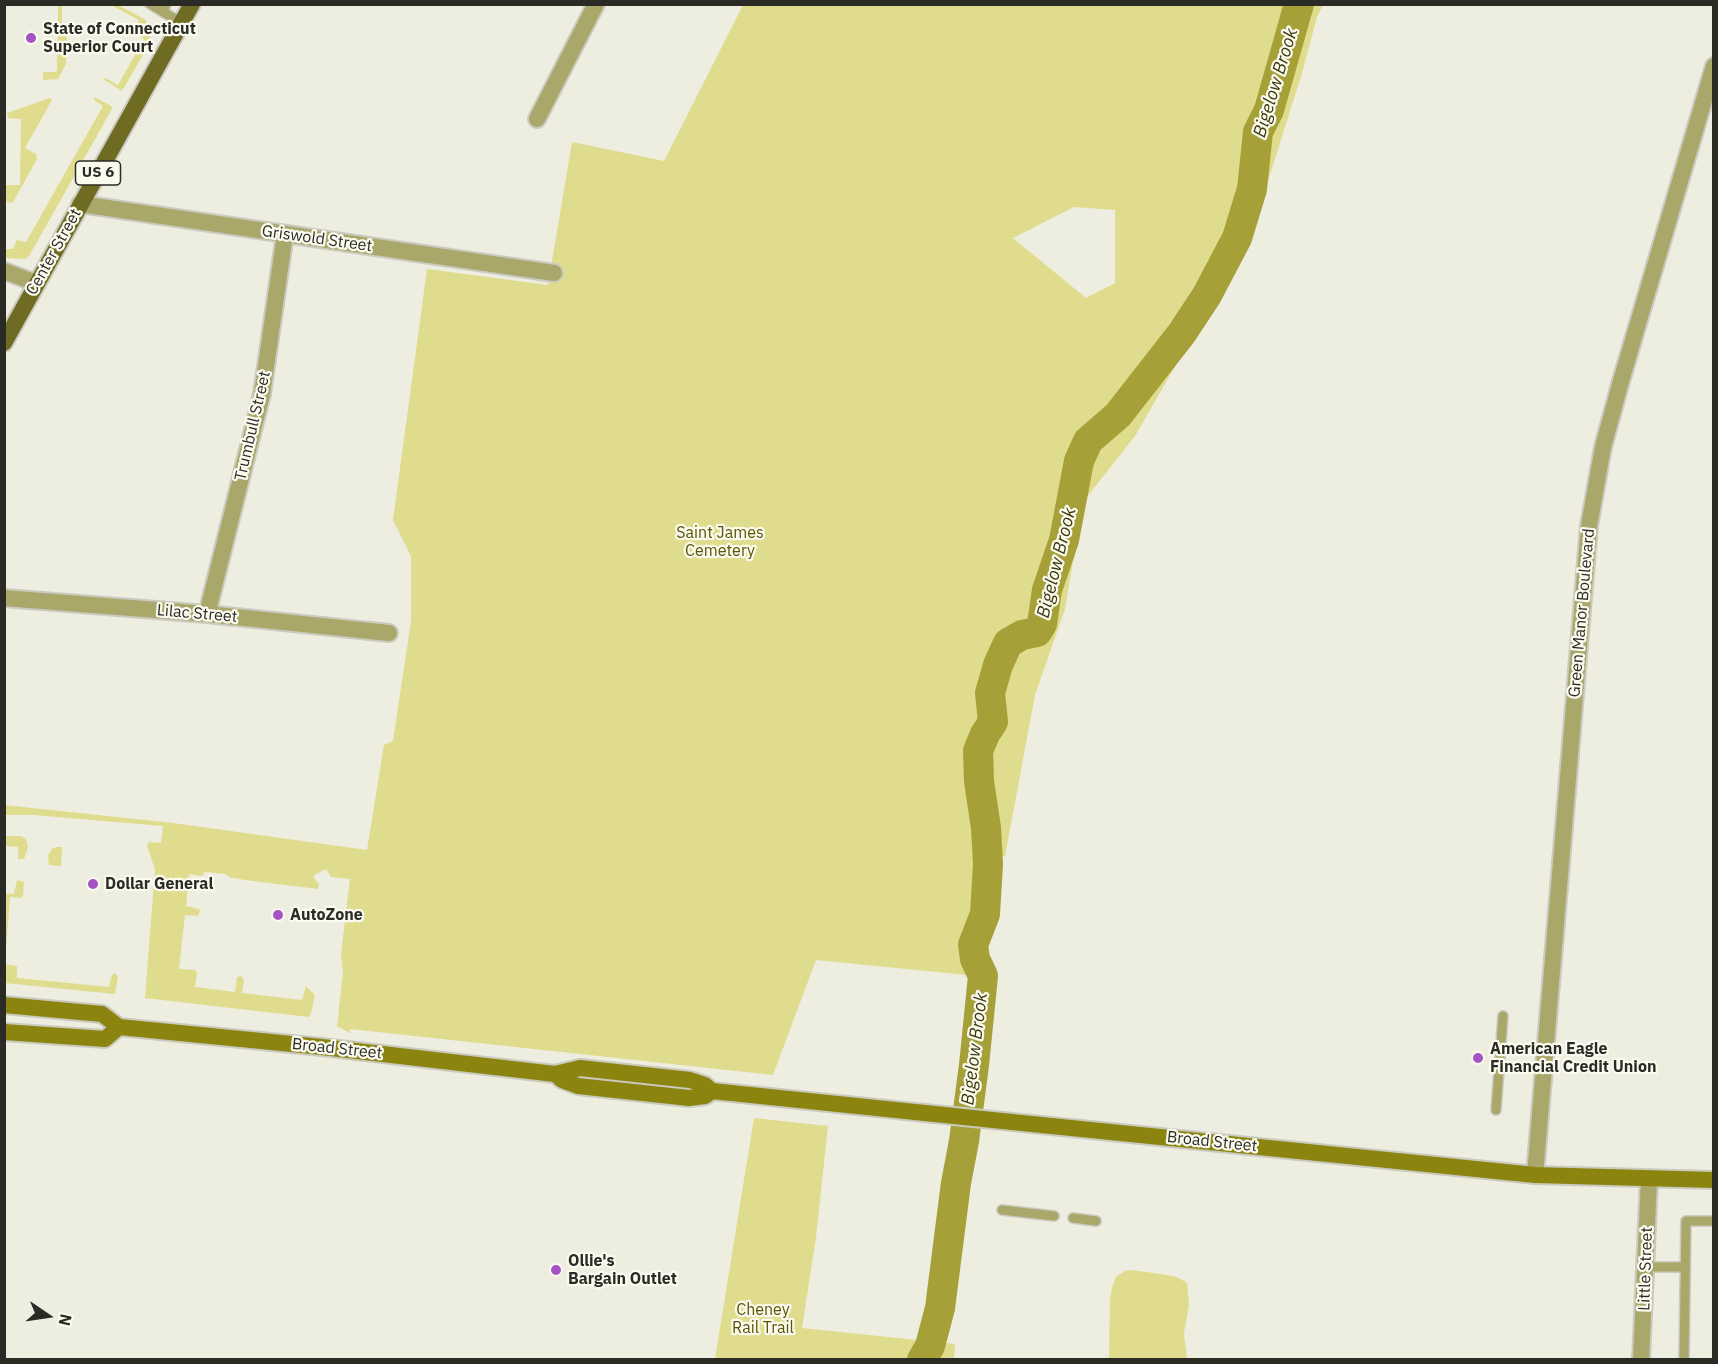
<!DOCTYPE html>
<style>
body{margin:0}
#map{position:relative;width:1718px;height:1364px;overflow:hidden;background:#edede0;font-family:"IBM Plex Sans",sans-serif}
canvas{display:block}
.frame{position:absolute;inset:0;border:6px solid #2b2b26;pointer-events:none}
.north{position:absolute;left:18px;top:1286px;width:60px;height:60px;-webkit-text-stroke:4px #fbfaee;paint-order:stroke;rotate:103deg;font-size:16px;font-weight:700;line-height:24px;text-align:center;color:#2b2b26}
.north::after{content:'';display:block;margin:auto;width:21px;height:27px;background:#2b2b26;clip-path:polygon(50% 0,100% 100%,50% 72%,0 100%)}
</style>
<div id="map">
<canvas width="1718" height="1364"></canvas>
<div class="frame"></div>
<div class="north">N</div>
</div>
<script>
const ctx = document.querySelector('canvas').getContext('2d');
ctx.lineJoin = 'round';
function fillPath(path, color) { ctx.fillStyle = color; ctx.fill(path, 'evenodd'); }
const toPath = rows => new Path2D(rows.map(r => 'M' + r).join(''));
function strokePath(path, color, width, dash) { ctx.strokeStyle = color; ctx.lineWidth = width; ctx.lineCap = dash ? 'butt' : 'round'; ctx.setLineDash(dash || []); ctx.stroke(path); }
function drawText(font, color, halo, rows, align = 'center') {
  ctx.font = font + ' "IBM Plex Sans",sans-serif'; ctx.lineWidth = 4.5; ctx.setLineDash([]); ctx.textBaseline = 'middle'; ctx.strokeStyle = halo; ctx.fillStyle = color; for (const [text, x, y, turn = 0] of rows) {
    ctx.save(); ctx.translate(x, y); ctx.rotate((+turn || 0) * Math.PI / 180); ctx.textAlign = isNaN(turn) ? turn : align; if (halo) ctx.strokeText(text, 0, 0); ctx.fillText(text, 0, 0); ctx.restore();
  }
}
const green = toPath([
 [58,5,62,5,62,34,67,34,66,64,58,79,43,80,43,72,57,72],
 [111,5,118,5,146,20,151,41,122,91,103,79,105,78,118,85,144,39,134,32,139,20],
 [743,5,1323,5,1317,17,1302,73,1251,235,1135,436,1083,502,1065,609,1035,695,1005,856,989,859,977,976,816,960,773,1075,350,1029,350,1033,337,1026,343,973,341,954,350,879,331,877,326,869,313,876,319,885,318,889,245,880,229,877,226,874,205,872,202,876,189,874,186,906,199,909,200,911,198,916,185,915,179,969,195,970,197,973,195,987,235,992,237,977,241,976,244,980,242,993,302,1000,306,986,315,995,311,1013,309,1017,145,998,155,869,147,846,149,842,161,843,163,826,33,815,5,815,4,805,173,823,367,850,384,745,393,741,411,621,411,556,393,520,427,269,548,285,572,142,664,161],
 [1074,207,1115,210,1115,283,1086,298,1013,238],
 [94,97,113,107,29,256,25,259,5,258,5,249,13,249,17,240,26,242,103,106,94,100],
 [50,98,52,100,25,148,36,154,37,159,13,202,8,203,6,200,6,185,20,185,21,119,8,118,7,113],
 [4,836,21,836,26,839,28,847,24,859,18,859,18,847,5,846],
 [56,847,62,847,61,866,49,865,48,855,52,849],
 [17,880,24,882,23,895,21,898,10,897,5,963,5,894,14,894],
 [4,964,17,966,17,978,109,987,112,975,115,973,118,977,115,994,5,983],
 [754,1118,828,1126,816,1237,802,1328,917,1340,933,1277,941,1183,945,1168,950,1161,967,1157,974,1160,974,1166,970,1181,961,1239,951,1325,946,1343,955,1344,954,1359,715,1359],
 [1131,1270,1161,1274,1177,1277,1187,1283,1189,1305,1184,1333,1187,1359,1109,1359,1110,1300,1112,1288,1116,1277,1125,1271]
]);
const river = toPath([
 [922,1360,930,1346,940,1308,956,1183,964,1141,974,1065,983,976,975,959,973,945,985,914,988,864,986,828,979,781,978,751,985,734,993,722,990,693,998,665,1008,643,1022,635,1037,632,1042,624,1047,590,1064,540,1079,461,1088,441,1118,415,1182,333,1207,295,1237,238,1252,189,1258,132,1269,110,1299,4]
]);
const service = toPath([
 [150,4,163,12],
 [166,4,163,12,182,23],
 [1496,1110,1503,1016],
 [1002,1210,1054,1216],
 [1073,1218,1096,1221],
 [1646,1267,1684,1267],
 [1684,1360,1686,1221,1714,1221]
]);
const minor = toPath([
 [537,119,596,4],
 [80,204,554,273],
 [4,271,36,283],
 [4,598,207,614,389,633],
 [207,614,262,394,285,234],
 [1535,1175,1589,526,1603,447,1621,381,1714,66],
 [1641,1360,1649,1179]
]);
const secondary = toPath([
 [4,1005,102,1014,119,1027,322,1047,555,1074,580,1068,690,1080,705,1085,712,1091,1012,1122,1535,1175,1714,1180],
 [4,1032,105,1039,119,1027],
 [555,1074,562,1080,578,1086,689,1098,705,1096,712,1091]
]);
const primary = toPath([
 [4,343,192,4]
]);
const markers = [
 [31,38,6,"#a453c2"],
 [93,884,6,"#a453c2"],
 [278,915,6,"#a453c2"],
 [1478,1058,6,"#a453c2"],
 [556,1270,6,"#a453c2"]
];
const shields = [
 [98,173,45]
];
const shieldNames = [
 ["US 6",98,173]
];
const poiNames = [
 ["State of Connecticut",43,29],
 ["Superior Court",43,47],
 ["Dollar General",105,884],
 ["AutoZone",290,915],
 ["American Eagle",1490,1049],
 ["Financial Credit Union",1490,1067],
 ["Ollie's",568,1261],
 ["Bargain Outlet",568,1279]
];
const streetNames = [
 ["Griswold Street",317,239,8],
 ["Center Street",54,252,-61],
 ["Trumbull Street",253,426,-77],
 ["Green Manor Boulevard",1582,613,-85],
 ["Lilac Street",197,614,5],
 ["Broad Street",337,1049,6],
 ["Broad Street",1212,1142,6],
 ["Little Street",1646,1269,-88]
];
const parkNames = [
 ["Saint James",720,533],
 ["Cemetery",720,551],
 ["Cheney",763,1310],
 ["Rail Trail",763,1328]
];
const waterNames = [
 ["Bigelow Brook",1276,83,-73],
 ["Bigelow Brook",1057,563,-76],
 ["Bigelow Brook",975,1049,-83]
];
fillPath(green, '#e0dc8d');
strokePath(river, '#a6a039', 30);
strokePath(service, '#cacabf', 12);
strokePath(minor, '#cacabf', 20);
strokePath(secondary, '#cacabf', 20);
strokePath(primary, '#cacabf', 20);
strokePath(service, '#aaa76a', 9);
strokePath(minor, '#aaa76a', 16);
strokePath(secondary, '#8b8510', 16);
strokePath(primary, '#6f6b22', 16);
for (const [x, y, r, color] of markers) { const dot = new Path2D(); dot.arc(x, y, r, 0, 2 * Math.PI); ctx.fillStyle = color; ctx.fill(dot); strokePath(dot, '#fbfaee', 2); }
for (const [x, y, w] of shields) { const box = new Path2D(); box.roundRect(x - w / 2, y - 12, w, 24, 4.5); ctx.fillStyle = '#fbfaee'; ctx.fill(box); strokePath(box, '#2b2b26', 1.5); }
drawText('bold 15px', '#2b2b26', null, shieldNames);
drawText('bold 16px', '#2b2b26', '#fbfaee', poiNames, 'left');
drawText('16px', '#2b2b26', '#fbfaee', streetNames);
drawText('16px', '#595504', '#fbfaee', parkNames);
drawText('italic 18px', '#3a380c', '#fbfaee', waterNames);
</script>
